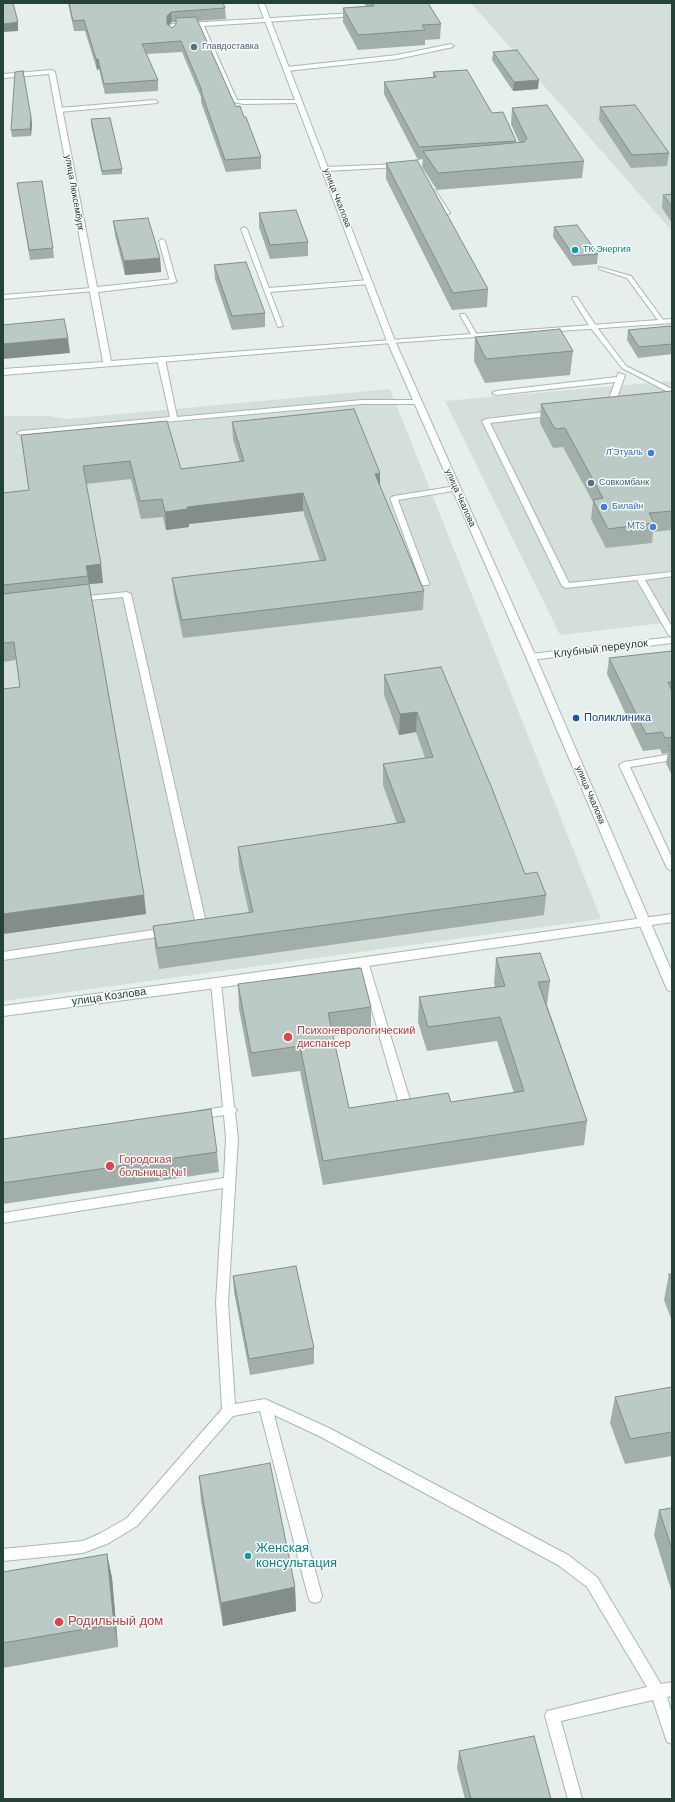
<!DOCTYPE html>
<meta charset="utf-8">
<style>
body{margin:0}
#map{position:relative;width:675px;height:1802px;overflow:hidden;background:#e6efeb;font-family:"DM Sans",sans-serif}
canvas{display:block}
.frame{position:absolute;inset:0;border:4px solid #24423a;pointer-events:none}
</style>
<div id="map">
<canvas width="675" height="1802"></canvas>
<div class="frame"></div>
</div>
<script>
const ctx = document.querySelector('canvas').getContext('2d');
ctx.lineJoin = 'round';
function fillPath(path, color) { ctx.fillStyle = color; ctx.fill(path, 'evenodd'); }
const toPath = rows => new Path2D(rows.map(r => 'M' + r).join(''));
function strokePath(path, color, width, dash) { ctx.strokeStyle = color; ctx.lineWidth = width; ctx.lineCap = dash ? 'butt' : 'round'; ctx.setLineDash(dash || []); ctx.stroke(path); }
function drawText(font, color, halo, rows, align = 'center') {
  ctx.font = font + ' "DM Sans",sans-serif'; ctx.lineWidth = 3; ctx.setLineDash([]); ctx.textBaseline = 'middle'; ctx.strokeStyle = halo; ctx.fillStyle = color; for (const [text, x, y, turn = 0] of rows) {
    ctx.save(); ctx.translate(x, y); ctx.rotate((+turn || 0) * Math.PI / 180); ctx.textAlign = isNaN(turn) ? turn : align; if (halo) ctx.strokeText(text, 0, 0); ctx.fillText(text, 0, 0); ctx.restore();
  }
}
const built = toPath([
 [471,3,672,3,672,231],
 [672,381,672,622,560,635,445,401],
 [390,389,601,919,3,1001,3,416,48,416,67,419]
]);
const lane = toPath([
 [354,13,356,16,204,26,237,100,301,100,301,102,299,103,244,104,233,102,199,26,175,27,175,35,172,37,169,35,169,26,172,24,354,13],
 [451,44,454,46,453,47,397,59,287,71,284,69,287,67,397,55,451,44],
 [155,100,158,102,157,103,59,112,56,110,59,108,155,100],
 [401,164,402,165,399,167,326,171,323,169,326,167,401,164],
 [431,190,435,190,450,213,449,214,445,214,430,191,431,190],
 [244,227,247,229,269,288,369,280,372,282,369,284,270,292,283,326,278,327,241,229,244,227],
 [162,239,165,241,176,281,175,282,170,281,159,241,162,239],
 [599,267,631,276,664,321,664,323,660,323,627,278,599,269,599,267],
 [92,288,94,289,94,291,3,299,3,295,92,288],
 [573,297,577,297,596,326,626,366,672,389,672,394,622,368,590,327,572,298,573,297],
 [461,314,465,314,477,335,476,336,472,336,460,315,461,314],
 [161,357,165,359,177,417,362,400,417,400,421,402,417,404,362,404,21,435,17,433,21,431,170,417,157,359,161,357],
 [618,373,625,375,614,407,610,409,606,407,615,382,496,395,492,393,496,391,617,377,618,373],
 [553,411,557,413,556,415,490,423,569,583,672,572,672,576,645,580,672,627,672,637,668,634,637,580,566,588,562,586,482,421,486,419,553,411],
 [456,486,459,486,459,490,398,500,429,583,428,585,422,585,390,498,394,496,456,486],
 [127,592,131,594,207,927,202,931,197,932,192,928,196,925,123,597,78,601,74,599,78,597,127,592],
 [672,754,672,760,630,767,672,858,672,871,667,868,619,765,624,762,672,754],
 [167,928,172,932,171,935,3,960,3,952,167,928],
 [363,958,368,962,410,1100,408,1103,404,1104,400,1103,398,1100,358,962,363,958],
 [216,979,220,980,221,983,234,1107,237,1110,235,1113,238,1138,228,1303,235,1404,265,1399,329,1428,568,1555,597,1577,661,1684,672,1682,672,1696,667,1697,672,1714,672,1744,667,1742,653,1700,561,1721,582,1799,568,1799,545,1716,547,1711,647,1687,587,1587,558,1565,319,1436,274,1415,322,1596,320,1601,315,1603,310,1601,308,1596,260,1411,233,1416,137,1526,109,1543,83,1553,3,1561,3,1549,83,1541,99,1534,127,1518,222,1409,216,1303,223,1188,3,1223,3,1213,224,1178,226,1138,224,1115,199,1119,195,1118,193,1115,195,1112,199,1111,223,1107,211,983,212,980,216,979]
]);
const street = toPath([
 [52,70,55,72,97,287,173,279,177,281,173,283,98,292,111,361,672,319,672,323,391,343,3,375,3,369,103,362,49,74,3,78,3,74,52,70],
 [672,637,672,643,531,660,526,657,531,654,672,637],
 [672,914,672,922,216,988,3,1016,3,1006,216,978,672,914]
]);
const secondary = toPath([
 [258,3,264,3,395,341,536,657,672,972,672,992,668,990,666,987,526,657,387,341,258,3]
]);
const wall = toPath([
 [68,3,223,3,225,8,226,19,197,21,236,107,261,157,261,169,226,172,201,102,201,97,182,52,146,54,158,80,158,91,105,94,99,69,97,70,85,31,74,31],
 [172,22,176,22,176,24,172,28,168,25],
 [364,3,428,3,441,24,440,39,425,40,425,45,358,50,343,22,343,8,366,6],
 [493,52,538,89,513,91,492,60],
 [433,72,492,113,516,141,516,142,519,142,511,124,512,108,584,161,582,178,437,190,422,167,423,159,418,160,384,94,384,82,433,78],
 [600,107,669,153,667,166,631,168,599,120],
 [31,117,32,124,31,136,12,137,11,130],
 [91,119,122,169,122,174,102,175,91,124],
 [386,163,488,289,487,307,452,310,386,179],
 [17,183,53,248,54,258,30,260],
 [672,194,672,223,662,208,663,195],
 [259,213,308,242,308,256,270,259,259,227],
 [113,221,160,258,161,272,125,275,115,235],
 [554,227,598,254,597,264,573,266,553,237],
 [214,265,265,313,265,327,232,330,215,279],
 [672,328,672,354,638,358,627,340,628,330],
 [475,337,573,351,570,375,485,383,474,361],
 [672,391,672,530,653,532,652,543,606,548,591,519,593,502,563,447,553,448,540,423,541,404],
 [232,422,380,486,424,591,423,610,183,638,174,596,172,578,320,561,303,511,189,524,189,527,166,530,163,517,141,519,131,479,86,484,103,583,89,584,144,895,146,914,3,934,3,689,20,687,16,660,3,662,3,493,29,490,21,435,181,469,240,462,233,439],
 [672,651,672,776,666,763,668,753,662,754,660,749,643,751,607,674,609,658],
 [441,667,525,874,546,895,544,915,159,969,155,947,153,926,249,913,239,868,238,847,397,824,383,785,383,764,425,758,416,732,399,735,384,695,384,675],
 [496,958,550,981,547,1005,587,1121,584,1145,323,1185,300,1071,252,1077,239,1009,238,984,371,1007,371,1031,333,1036,349,1108,451,1102,514,1093,497,1041,427,1051,418,1022,419,997,495,987,494,983],
 [3,1139,217,1152,219,1172,3,1204],
 [669,1274,672,1274,672,1321,664,1300],
 [233,1276,314,1348,314,1364,250,1375,234,1292],
 [672,1387,672,1456,625,1464,610,1423,615,1397],
 [199,1476,295,1587,296,1611,223,1626,201,1501],
 [672,1508,672,1593,654,1535,659,1510],
 [107,1554,112,1578,118,1647,3,1668,3,1572],
 [459,1751,551,1799,465,1799,457,1768]
]);
const shadedWall = toPath([
 [171,12,172,22,168,26,168,35,167,16],
 [18,22,18,31,3,32,3,24],
 [96,59,98,59,99,69,97,70],
 [539,80,538,89,513,91,514,82],
 [31,117,32,124,31,136,30,129],
 [160,258,161,272,125,275,124,261],
 [68,338,70,353,3,359,3,344],
 [380,473,380,491,375,474],
 [303,493,303,511,189,524,189,527,166,530,165,512,187,507],
 [101,564,103,583,89,584,86,566],
 [417,712,416,732,399,735,400,714],
 [144,895,146,914,3,934,3,914],
 [107,1554,112,1578,118,1647,114,1624],
 [295,1587,296,1611,223,1626,221,1603]
]);
const building = toPath([
 [3,3,13,3,18,22,3,24,3,3],
 [69,3,223,3,225,8,171,12,167,16,167,24,172,28,176,24,176,18,196,17,236,107,240,106,244,117,246,117,261,157,225,160,201,91,202,91,181,41,142,44,158,80,104,84,98,59,96,59,84,20,73,21,69,3],
 [372,3,428,3,441,24,422,25,425,30,358,35,343,8,374,6,372,3],
 [517,50,539,80,514,82,493,52,517,50],
 [467,70,492,113,503,112,516,141,419,147,384,82,436,77,433,72,467,70],
 [23,71,31,117,30,129,11,130,15,72,23,71],
 [547,105,584,161,438,173,423,151,524,142,527,139,512,108,547,105],
 [635,105,669,153,632,155,600,107,635,105],
 [110,118,122,169,102,171,91,119,110,118],
 [417,160,488,289,453,293,386,163,417,160],
 [42,181,53,248,29,250,17,183,42,181],
 [672,194,672,206,663,195,672,194],
 [296,210,308,242,270,245,259,213,296,210],
 [148,218,160,258,124,261,113,221,148,218],
 [577,225,598,254,574,256,554,227,577,225],
 [246,262,265,313,232,316,214,265,246,262],
 [64,319,68,338,3,344,3,325,64,319],
 [670,326,672,328,672,344,639,347,628,330,670,326],
 [560,329,573,351,486,359,475,337,560,329],
 [672,391,672,511,649,513,654,523,608,529,593,500,603,498,565,428,555,429,541,404,672,391],
 [354,409,380,473,375,474,424,591,182,620,172,578,326,560,303,493,187,507,188,509,165,512,162,499,140,501,130,461,83,466,101,564,86,566,88,576,3,585,3,493,29,490,21,435,167,421,181,469,244,461,232,422,354,409],
 [89,584,144,895,3,914,3,689,20,687,14,642,3,643,3,594,89,584],
 [672,651,672,682,668,682,672,691,672,737,665,738,662,732,646,734,609,658,672,651],
 [441,667,491,786,525,874,537,872,546,895,157,948,153,926,253,912,238,847,405,822,383,764,433,757,417,712,400,714,384,675,441,667],
 [669,746,672,746,672,754,669,746],
 [540,953,550,981,538,982,587,1121,323,1161,300,1046,251,1053,238,984,361,968,371,1007,328,1013,349,1108,448,1093,451,1102,524,1091,500,1017,428,1027,419,997,505,986,496,958,540,953],
 [211,1109,217,1152,3,1183,3,1139,211,1109],
 [296,1266,314,1348,249,1359,233,1276,296,1266],
 [669,1274,672,1274,672,1281,669,1274],
 [672,1387,672,1432,630,1439,615,1397,672,1387],
 [270,1463,295,1587,221,1603,199,1476,270,1463],
 [672,1508,672,1549,659,1510,672,1508],
 [107,1554,114,1624,3,1643,3,1572,107,1554],
 [534,1736,551,1799,471,1799,459,1751,534,1736]
]);
const markers = [
 [194,47,4,"#5c6f8a"],
 [575,250,4,"#0f9aa8"],
 [651,453,4,"#3f7fe0"],
 [591,483,4,"#5c6f8a"],
 [604,507,4,"#3f7fe0"],
 [653,527,4,"#3f7fe0"],
 [576,718,4,"#1a4fb4"],
 [288,1037,5,"#e0444e"],
 [110,1166,5,"#e0444e"],
 [248,1556,4,"#0f9aa8"],
 [59,1622,5,"#e0444e"]
];
const farServicenames = [
 ["Главдоставка",202,47],
 ["Совкомбанк",599,483]
];
const farStreetnames = [
 ["улица Люксембург",74,193,80],
 ["улица Чкалова",337,198,69],
 ["улица Чкалова",460,498,66],
 ["улица Чкалова",590,795,67]
];
const farCulturenames = [
 ["ТК Энергия",583,250]
];
const farShopnames = [
 ["Л'Этуаль",643,453],
 ["Билайн",612,507,"left"],
 ["MTS",645,527]
];
const streetNames = [
 ["Клубный переулок",601,649,-7],
 ["улица Козлова",109,997,-8]
];
const transitNames = [
 ["Поликлиника",584,718]
];
const healthNames = [
 ["Психоневрологический",297,1031],
 ["диспансер",297,1044],
 ["Городская",119,1160],
 ["больница №1",119,1173]
];
const nearCulturenames = [
 ["Женская",256,1549],
 ["консультация",256,1564]
];
const nearHealthnames = [
 ["Родильный дом",68,1622]
];
fillPath(built, '#d4dfda');
strokePath(lane, '#a8b8b2', 2);
strokePath(street, '#a8b8b2', 2);
strokePath(secondary, '#a4bbb3', 2);
fillPath(lane, '#fff');
fillPath(street, '#fff');
fillPath(secondary, '#fff');
fillPath(wall, '#a1aea9');
fillPath(shadedWall, '#838d89');
fillPath(building, '#bbcac4');
strokePath(building, '#838d89', 1);
for (const [x, y, r, color] of markers) { const dot = new Path2D(); dot.arc(x, y, r, 0, 2 * Math.PI); ctx.fillStyle = color; ctx.fill(dot); strokePath(dot, '#f7fbf9', 1.5); }
drawText('9px', '#4e5e75', '#f7fbf9', farServicenames, 'left');
drawText('9px', '#24423a', '#f7fbf9', farStreetnames);
drawText('9px', '#0d838f', '#f7fbf9', farCulturenames, 'left');
drawText('9px', '#366cbe', '#f7fbf9', farShopnames, 'right');
drawText('11px', '#24423a', '#f7fbf9', streetNames);
drawText('11px', '#164399', '#f7fbf9', transitNames, 'left');
drawText('11px', '#be3a42', '#f7fbf9', healthNames, 'left');
drawText('13px', '#0d838f', '#f7fbf9', nearCulturenames, 'left');
drawText('13px', '#be3a42', '#f7fbf9', nearHealthnames, 'left');
</script>
